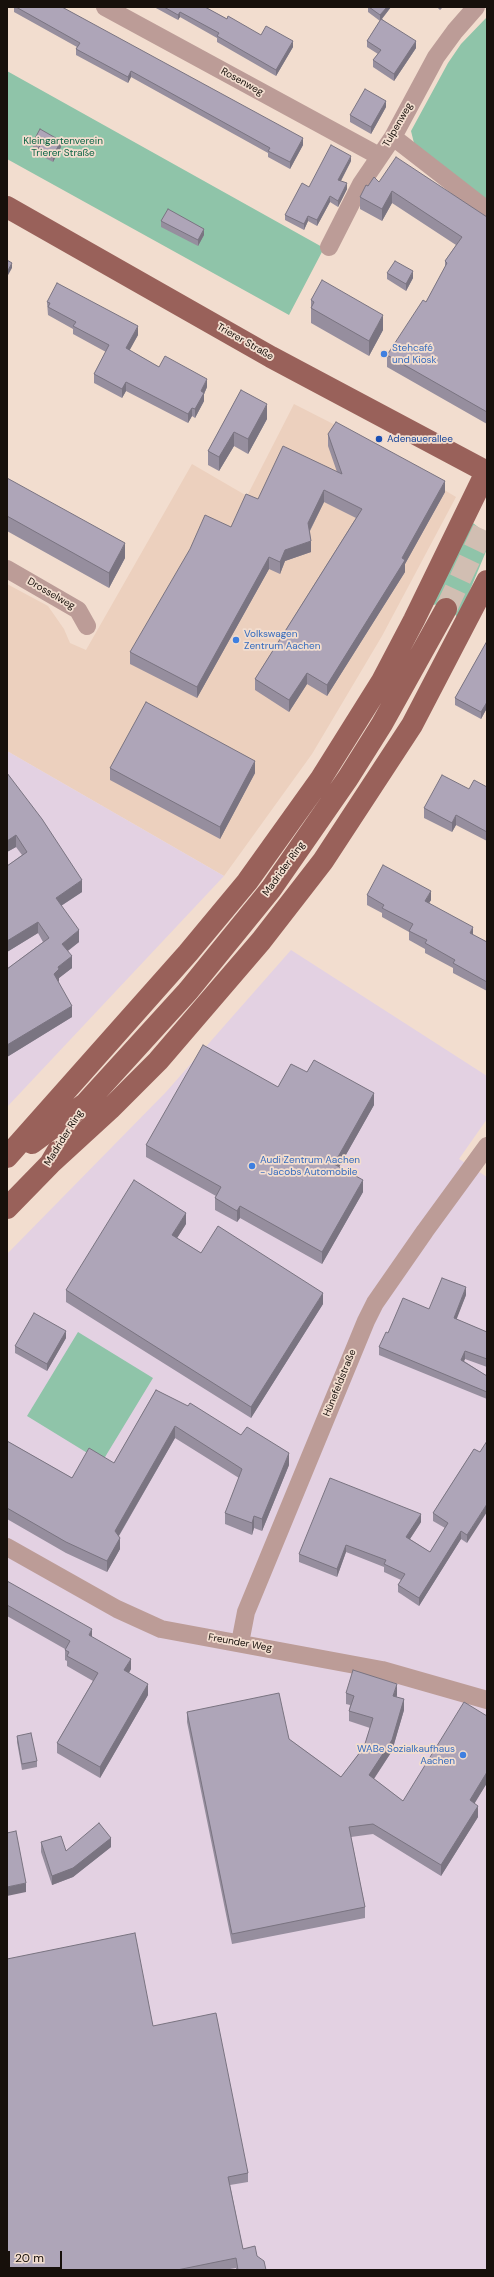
<!DOCTYPE html>
<meta charset="utf-8">
<style>
body{margin:0}
#map{position:relative;width:494px;height:2277px;overflow:hidden;background:#f2ddcf;font-family:"DM Sans",sans-serif}
canvas{display:block}
.frame{position:absolute;inset:0;border:8px solid #17100b;pointer-events:none}
.scale{position:absolute;left:8px;top:2251px;width:54px;height:18px;box-sizing:border-box;border:2px solid #17100b;border-top:0;padding-left:5px;font-size:12px;line-height:14px;white-space:nowrap;color:#17100b;-webkit-text-stroke:3px #f2ddcf;paint-order:stroke}
</style>
<div id="map">
<canvas width="494" height="2277"></canvas>
<div class="frame"></div>
<div class="scale">20 m</div>
</div>
<script>
const ctx = document.querySelector('canvas').getContext('2d');
ctx.lineJoin = 'round';
function fillPath(path, color) { ctx.fillStyle = color; ctx.fill(path, 'evenodd'); }
const toPath = rows => new Path2D(rows.map(r => 'M' + r).join(''));
function strokePath(path, color, width, dash) { ctx.strokeStyle = color; ctx.lineWidth = width; ctx.lineCap = dash ? 'butt' : 'round'; ctx.setLineDash(dash || []); ctx.stroke(path); }
function drawText(font, color, halo, rows, align = 'center') {
  ctx.font = font + ' "DM Sans",sans-serif'; ctx.lineWidth = 3.5; ctx.setLineDash([]); ctx.textBaseline = 'middle'; ctx.strokeStyle = halo; ctx.fillStyle = color; for (const [text, x, y, turn = 0] of rows) {
    ctx.save(); ctx.translate(x, y); ctx.rotate((+turn || 0) * Math.PI / 180); ctx.textAlign = isNaN(turn) ? turn : align; if (halo) ctx.strokeText(text, 0, 0); ctx.fillText(text, 0, 0); ctx.restore();
  }
}
const built = toPath([
 [294,404,347,431,456,497,382,636,312,754,224,876,7,751,7,584,48,606,64,629,70,643,86,650,192,464,247,496]
]);
const industrial = toPath([
 [7,751,224,876,7,1107],
 [291,950,487,1076,487,1119,459,1159,487,1177,487,2270,7,2270,7,1254,166,1092]
]);
const green = toPath([
 [487,17,487,201,414,143,411,131,448,63,461,44],
 [7,71,324,248,289,315,7,159],
 [473,523,487,534,487,549,458,619,453,611,441,604,432,605],
 [78,1332,153,1378,102,1462,27,1416]
]);
const primaryTunnel = toPath([
 [446,609,487,522]
]);
const minor = toPath([
 [105,7,379,156],
 [393,137,487,210],
 [329,247,361,184,393,137,436,57,455,31,476,7],
 [7,569,78,610,87,626],
 [7,1547,117,1609,161,1629,382,1670,487,1700],
 [240,1643,246,1612,366,1321,375,1303,425,1231,487,1146]
]);
const primary = toPath([
 [7,207,271,357,487,472],
 [32,1143,86,1103,188,991,271,889,348,778,382,724,446,609],
 [7,1157,188,953,247,882,320,780,382,681,414,620,487,470],
 [50,1164,110,1109,158,1061,261,941,323,861,412,725,487,581],
 [7,1208,50,1164,57,1152]
]);
const wall = toPath([
 [14,7,62,7,303,145,290,169,268,157,268,153,131,77,128,83,76,55,76,49,77,47,14,12],
 [154,7,205,7,227,19,261,35,293,47,276,76,217,42,217,38,180,17,178,20],
 [368,7,391,7,382,19,416,48,394,81,373,67,373,60,378,54,367,47,367,41,380,21,368,12],
 [437,7,443,7,440,10],
 [386,107,371,134,350,122,350,115],
 [33,142,61,147,53,162,38,154,38,151,33,148],
 [351,161,341,181,347,189,338,207,330,202,317,226,308,221,304,230,285,220,285,215,309,187],
 [379,182,487,217,487,424,387,367,387,355,426,302,445,267,445,261,456,245,392,203,382,221,360,209,360,197,368,186],
 [161,221,204,235,198,246,161,227],
 [387,273,413,278,406,291,387,279],
 [311,300,383,330,369,356,311,323],
 [47,302,138,335,129,350,159,367,207,387,204,394,204,401,195,418,192,416,188,423,126,391,122,398,94,383,94,374,106,352,73,334,73,329,48,315],
 [241,390,267,419,248,454,234,446,219,471,208,465,208,451],
 [328,434,445,492,405,564,405,572,327,696,307,684,289,712,255,690,255,679,356,518,324,502,310,531,311,552,285,561,280,574,269,569,197,698,130,664,130,652,231,527,258,499,337,472,328,446],
 [7,478,125,558,109,588,7,531],
 [487,641,487,708,481,719,455,705,455,698],
 [110,768,255,773,220,839,110,780],
 [7,773,82,892,61,906,79,942,68,951,72,968,59,978,59,981,58,982,72,1017,7,1057,7,969,43,942,38,933,7,952,7,866,22,855,16,847,7,852],
 [487,787,487,841,456,825,452,832,424,818,424,808,469,789],
 [367,895,431,900,429,903,473,935,487,942,487,991,453,973,453,968,425,953,425,949,409,940,409,932,382,917,382,913,367,905],
 [307,1072,374,1105,339,1167,363,1192,322,1264,240,1218,237,1222,215,1210,215,1198,216,1196,146,1157,146,1145,278,1087],
 [186,1224,177,1238,201,1253,323,1304,251,1418,66,1302,66,1290],
 [466,1295,456,1319,487,1332,487,1367,465,1359,464,1361,487,1376,487,1399,379,1355,379,1347,388,1333,429,1309],
 [66,1338,47,1371,15,1353,15,1346],
 [156,1390,241,1435,289,1465,262,1531,254,1528,252,1535,225,1524,225,1513,239,1478,175,1438,119,1536,120,1549,107,1572,66,1553,7,1519,7,1441,72,1478,114,1463],
 [474,1449,467,1543,461,1539,419,1606,398,1592,398,1585,401,1580,384,1572,384,1567,346,1552,337,1577,299,1562,299,1554,421,1522,410,1539,430,1552,445,1528,433,1521,433,1513],
 [7,1581,92,1637,131,1669,129,1673,148,1695,100,1778,57,1753,57,1743,93,1681,67,1666,67,1661,65,1660,65,1649,7,1616],
 [346,1693,397,1695,397,1697,404,1710,392,1751,374,1779,403,1801,487,1716,487,1783,474,1803,478,1817,441,1876,373,1834,351,1837,365,1907,365,1918,232,1944,187,1722,187,1712,289,1739,341,1777,364,1747,370,1728,349,1721,349,1711,350,1705,346,1704],
 [17,1736,37,1761,37,1767,22,1770,17,1742],
 [41,1842,66,1851,111,1847,73,1877,52,1885,41,1852],
 [153,2026,248,2173,248,2182,230,2185,243,2249,257,2256,266,2270,236,2270,236,2268,224,2270,7,2270]
]);
const shadedWall = toPath([
 [387,7,391,7,380,21,380,15],
 [180,12,180,17,178,20,178,15],
 [293,41,293,47,276,76,276,70],
 [416,41,416,48,394,81,394,74],
 [131,71,131,77,128,83,128,77],
 [386,101,386,107,371,134,371,127],
 [303,138,303,145,290,169,290,162],
 [61,141,61,147,53,162,53,156],
 [351,156,351,161,338,186,338,180],
 [347,183,347,189,338,207,338,201],
 [392,191,392,203,382,221,382,209],
 [330,196,330,202,317,226,317,220],
 [308,216,308,221,304,230,304,224],
 [204,229,204,235,198,246,198,240],
 [12,263,12,268,7,277,7,272],
 [413,271,413,278,406,291,406,284],
 [383,315,383,330,369,356,369,341],
 [138,326,138,335,126,357,126,348],
 [207,379,207,387,204,394,204,401,195,418,195,409,201,391],
 [126,382,126,391,122,398,122,389],
 [267,404,267,419,248,454,248,439],
 [192,408,192,416,188,423,188,414],
 [234,432,234,446,219,471,219,457],
 [445,481,445,492,405,564,405,572,327,696,327,685,402,558],
 [324,490,324,502,308,534,308,523],
 [311,541,311,552,285,561,280,574,280,562,285,550],
 [125,543,125,558,109,588,109,573],
 [269,557,269,569,197,698,197,687],
 [307,673,307,684,289,712,289,700],
 [487,702,487,708,481,719,481,712],
 [255,761,255,773,220,839,220,827],
 [456,815,456,825,452,832,452,823],
 [16,835,16,847,7,852,7,841],
 [82,880,82,892,56,909,56,898],
 [431,891,431,900,425,910,425,901],
 [38,922,38,933,7,952,7,941],
 [473,927,473,936,470,933],
 [79,930,79,942,62,955,62,944],
 [72,956,72,968,59,978,59,981,54,985,54,974,58,967],
 [72,1006,72,1017,7,1057,7,1045],
 [374,1093,374,1105,334,1176,334,1164],
 [363,1180,363,1192,322,1264,322,1252],
 [240,1206,240,1218,237,1222,237,1211],
 [186,1213,186,1224,172,1246,172,1235],
 [466,1287,466,1295,454,1326,454,1318],
 [323,1293,323,1304,251,1418,251,1407],
 [66,1331,66,1338,47,1371,47,1364],
 [465,1351,465,1359,461,1367,461,1360],
 [175,1426,175,1438,115,1542,115,1531],
 [289,1453,289,1465,262,1531,262,1519],
 [487,1504,487,1512,467,1543,467,1535],
 [421,1514,421,1522,406,1545,406,1537],
 [254,1516,254,1528,252,1535,252,1523],
 [461,1531,461,1539,419,1606,419,1598],
 [120,1538,120,1549,107,1572,107,1561],
 [346,1545,346,1552,337,1577,337,1569],
 [92,1629,92,1640,89,1635],
 [131,1659,131,1669,124,1681,124,1670],
 [148,1684,148,1695,100,1778,100,1767],
 [397,1684,397,1695,393,1706,393,1696],
 [404,1699,404,1710,392,1751,369,1786,369,1775],
 [487,1772,487,1783,470,1811,470,1800],
 [478,1806,478,1817,441,1876,441,1865],
 [111,1838,111,1847,73,1877,52,1885,52,1876],
 [26,1883,26,1892,7,1896,7,1887]
]);
const building = toPath([
 [16,7,62,7,303,138,290,162,268,151,270,148,131,71,128,77,76,49,80,43,16,7],
 [164,7,205,7,227,19,228,16,261,35,266,26,293,41,276,70,217,36,219,33,180,12,178,15,164,7],
 [369,7,387,7,380,15,369,7],
 [381,19,416,41,394,74,373,60,381,50,367,41,381,19],
 [365,89,386,101,371,127,350,115,365,89],
 [40,129,61,141,53,156,38,148,40,146,33,142,40,129],
 [331,145,351,156,338,180,347,183,338,201,330,196,317,220,308,216,304,224,285,215,302,183,309,187,331,145],
 [396,157,487,217,487,412,387,355,423,300,426,302,447,263,445,261,462,237,392,191,382,209,360,197,366,185,368,186,374,177,379,182,396,157],
 [168,209,204,229,198,240,161,221,168,209],
 [7,260,12,263,7,272,7,260],
 [395,261,413,271,406,284,387,273,395,261],
 [322,280,383,315,369,341,311,308,314,302,311,300,322,280],
 [57,283,138,326,126,348,159,367,165,356,207,379,201,391,204,393,195,409,192,408,188,414,126,382,122,389,94,374,109,345,73,326,76,322,48,307,50,303,47,302,57,283],
 [241,390,267,404,248,439,234,432,219,457,208,451,241,390],
 [336,422,445,481,402,558,405,560,327,685,307,673,289,700,255,679,362,509,324,490,308,523,311,541,285,550,280,562,269,557,197,687,130,652,190,549,205,515,231,527,246,494,258,499,283,446,342,474,328,434,336,422],
 [7,478,125,543,109,573,7,516,7,478],
 [487,641,487,702,481,712,455,698,487,641],
 [146,702,255,761,220,827,110,768,146,702],
 [7,773,42,819,82,880,56,898,79,930,62,944,72,956,58,967,59,969,54,974,72,1006,7,1045,7,969,49,938,38,922,7,941,7,866,27,852,16,835,7,841,7,773],
 [442,775,469,789,474,780,487,787,487,832,456,815,452,823,424,808,442,775],
 [383,865,431,891,425,901,473,927,470,933,487,942,487,982,453,963,455,960,425,943,427,940,409,931,413,924,382,908,384,905,367,895,383,865],
 [203,1045,278,1087,291,1064,307,1072,314,1060,374,1093,334,1164,363,1180,322,1252,240,1206,237,1211,215,1198,221,1187,146,1145,203,1045],
 [134,1180,186,1213,172,1235,201,1253,218,1226,323,1293,251,1407,66,1290,134,1180],
 [442,1278,466,1287,454,1318,487,1332,487,1359,465,1351,461,1360,487,1376,487,1392,379,1347,386,1332,388,1333,403,1298,429,1309,442,1278],
 [34,1313,66,1331,47,1364,15,1346,34,1313],
 [156,1390,188,1406,190,1403,241,1435,247,1427,289,1453,262,1519,254,1516,252,1523,225,1513,242,1469,175,1426,115,1531,120,1538,107,1561,66,1542,7,1508,7,1441,72,1478,89,1448,114,1463,156,1390],
 [487,1441,487,1504,467,1535,461,1531,419,1598,398,1585,405,1574,384,1564,386,1560,346,1545,337,1569,299,1554,330,1478,421,1514,406,1537,430,1552,448,1523,433,1513,474,1449,480,1452,487,1441],
 [7,1581,92,1629,89,1635,131,1659,124,1670,148,1684,100,1767,57,1743,98,1673,67,1656,69,1652,65,1650,70,1641,7,1605,7,1581],
 [353,1670,397,1684,393,1696,404,1699,392,1740,369,1775,403,1801,464,1702,487,1716,487,1772,470,1800,478,1806,441,1865,373,1824,349,1827,365,1907,232,1934,187,1712,279,1693,289,1739,341,1777,364,1747,373,1718,349,1711,354,1696,346,1693,353,1670],
 [31,1733,37,1761,22,1764,17,1736,31,1733],
 [99,1823,111,1838,73,1868,52,1876,41,1842,61,1836,66,1851,99,1823],
 [16,1831,26,1883,7,1887,7,1833,16,1831],
 [135,1933,153,2026,216,2013,248,2173,228,2177,243,2249,255,2246,257,2256,264,2261,266,2270,238,2270,236,2258,177,2270,7,2270,7,1959,135,1933]
]);
const markers = [
 [384,354,4,"#3f7fe0"],
 [379,439,4,"#1a4fb4"],
 [236,640,4,"#3f7fe0"],
 [252,1166,4,"#3f7fe0"],
 [463,1755,4,"#3f7fe0"]
];
const streetNames = [
 ["Rosenweg",242,82,29],
 ["Tulpenweg",398,125,-60],
 ["Trierer Straße",245,342,30],
 ["Drosselweg",51,594,30],
 ["Madrider Ring",284,869,-54],
 ["Madrider Ring",64,1138,-58],
 ["Hünefeldstraße",340,1383,-68],
 ["Freunder Weg",240,1643,10]
];
const parkNames = [
 ["Kleingartenverein",63,141],
 ["Trierer Straße",63,153]
];
const shopNames = [
 ["Stehcafé",392,348],
 ["und Kiosk",392,360],
 ["Volkswagen",244,634],
 ["Zentrum Aachen",244,646],
 ["Audi Zentrum Aachen",260,1160],
 ["- Jacobs Automobile",260,1172],
 ["WABe Sozialkaufhaus",455,1749,"right"],
 ["Aachen",455,1761,"right"]
];
const transitNames = [
 ["Adenauerallee",387,439]
];
fillPath(built, '#ecd0be');
fillPath(industrial, '#e3d1e2');
fillPath(green, '#8fc4a9');
strokePath(primaryTunnel, '#d1beb2', 22, [22, 11]);
strokePath(minor, '#bc9c97', 18);
strokePath(primary, '#99615a', 22);
fillPath(wall, '#968e9e');
fillPath(shadedWall, '#7a7481');
fillPath(building, '#aea5b8');
strokePath(building, '#7a7481', 1);
for (const [x, y, r, color] of markers) { const dot = new Path2D(); dot.arc(x, y, r, 0, 2 * Math.PI); ctx.fillStyle = color; ctx.fill(dot); strokePath(dot, '#f2ddcf', 1.5); }
drawText('10px', '#17100b', '#f2ddcf', streetNames);
drawText('10px', '#0d6545', '#f2ddcf', parkNames);
drawText('10px', '#366cbe', '#f2ddcf', shopNames, 'left');
drawText('10px', '#164399', '#f2ddcf', transitNames, 'left');
</script>
